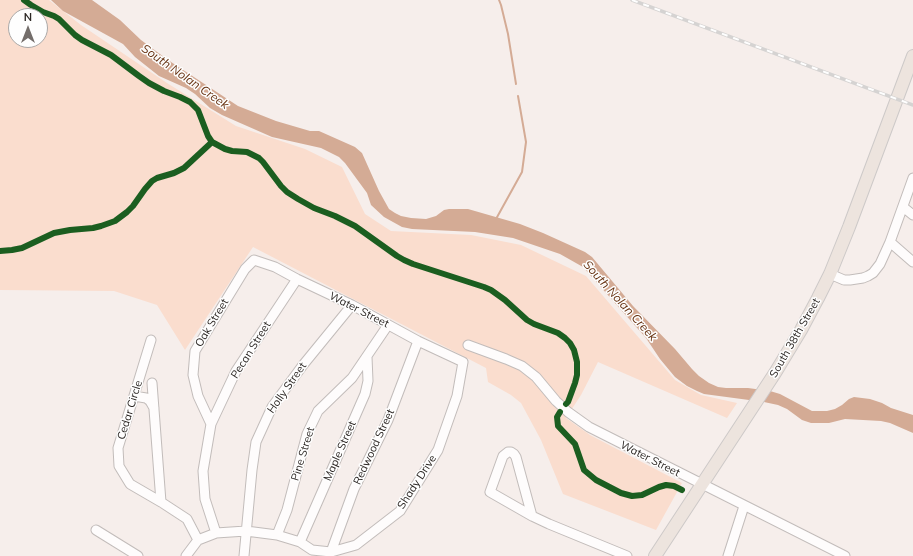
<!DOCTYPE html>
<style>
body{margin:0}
#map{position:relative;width:913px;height:556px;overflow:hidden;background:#f6eeeb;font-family:Mulish,sans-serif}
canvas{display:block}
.north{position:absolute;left:8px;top:8px;width:40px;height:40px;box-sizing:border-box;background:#fefefe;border:1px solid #aaa8a7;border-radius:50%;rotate:0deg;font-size:11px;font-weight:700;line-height:16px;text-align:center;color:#2c2724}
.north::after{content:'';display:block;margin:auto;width:14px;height:18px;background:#736d6a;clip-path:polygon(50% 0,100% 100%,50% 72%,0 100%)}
</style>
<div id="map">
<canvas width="913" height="556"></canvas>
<div class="north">N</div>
</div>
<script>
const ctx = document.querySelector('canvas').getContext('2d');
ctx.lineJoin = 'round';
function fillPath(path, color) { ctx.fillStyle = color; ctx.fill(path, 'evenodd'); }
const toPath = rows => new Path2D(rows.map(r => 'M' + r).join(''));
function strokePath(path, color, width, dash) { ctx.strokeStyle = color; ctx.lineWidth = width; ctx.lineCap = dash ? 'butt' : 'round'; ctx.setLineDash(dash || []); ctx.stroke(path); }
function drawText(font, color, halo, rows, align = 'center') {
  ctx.font = font + ' Mulish,sans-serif'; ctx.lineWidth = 3; ctx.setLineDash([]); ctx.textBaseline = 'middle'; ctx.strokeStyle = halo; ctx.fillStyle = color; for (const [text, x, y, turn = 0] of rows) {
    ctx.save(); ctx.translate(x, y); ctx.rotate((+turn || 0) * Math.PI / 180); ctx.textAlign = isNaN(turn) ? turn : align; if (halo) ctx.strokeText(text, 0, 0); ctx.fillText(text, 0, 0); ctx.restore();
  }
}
const green = toPath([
 [0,0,49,0,81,25,167,83,236,126,305,149,342,167,365,214,391,231,471,235,521,245,586,276,675,380,701,395,737,403,727,418,598,362,581,395,566,418,590,435,682,483,656,530,563,494,541,440,521,403,511,395,488,382,486,368,253,247,185,350,157,305,114,291,0,290],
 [16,16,40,16,40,40,16,40]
]);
const water = toPath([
 [51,0,92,0,120,20,141,40,168,60,238,106,276,121,310,131,319,131,355,147,362,153,379,191,389,209,395,213,401,216,411,218,426,219,436,216,444,210,449,209,468,209,520,224,543,233,585,252,592,257,633,306,675,349,692,369,699,376,709,383,718,387,726,388,748,388,770,391,780,394,812,411,827,411,835,409,842,405,849,399,854,397,870,399,882,403,891,408,913,415,913,433,890,423,881,421,845,419,829,423,811,423,802,420,787,409,778,405,764,402,704,394,697,391,687,386,675,377,660,359,646,338,583,267,560,254,513,238,475,232,412,229,402,227,384,217,371,205,367,193,345,163,339,157,321,148,272,137,222,115,210,108,195,94,186,88,159,76,135,57,123,44,63,11]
]);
const stream = toPath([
 [499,0,501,5,508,34,516,84],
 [496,219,522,172,526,142,518,96]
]);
const minor = toPath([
 [903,207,913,215],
 [890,242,913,178],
 [830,274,844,280,850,280,863,278,868,276,873,273,880,264,890,242,913,262],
 [151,340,118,448,119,466,130,484,161,502,187,519,198,540],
 [468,345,506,359,522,366,536,377,556,401,568,412,589,427,845,556],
 [152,383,161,502],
 [134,396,146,398,150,401,154,408],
 [211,424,236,371,297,279],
 [508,452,511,452,514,454,516,457,532,516,490,492,503,456,508,452],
 [532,516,549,524,627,556],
 [96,530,138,556],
 [277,535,287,510,307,434,318,411,352,378,388,325],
 [300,542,365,394,368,381,367,357],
 [331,552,354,489,388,420,418,341],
 [186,556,198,540,216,533,246,531,277,535,300,542,312,550,331,552,356,545,400,511,438,450,457,396,463,362,418,341,352,305,297,279,275,267,254,260,245,269,195,351,193,375,198,396,211,424,203,471,205,499,216,533],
 [244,556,252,470,256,442,272,407,303,365,352,305],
 [728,556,744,506]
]);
const major = toPath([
 [655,556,775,373,801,330,818,298,830,274,849,227,913,56]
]);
const rail = toPath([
 [632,0,913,105]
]);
const cycleway = toPath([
 [24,0,31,5,43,12,54,16,59,19,75,35,82,40,111,55,139,76,149,83,164,91,180,97,190,102,198,110,208,136,212,142,225,149,232,151,247,152,259,158,263,162,281,186,287,192,298,199,314,208,335,216,355,226,397,256,404,260,413,264,484,287,491,290,505,300,527,320,534,324,558,333,565,338,570,343,574,350,577,362,577,375,575,383,568,402,566,404],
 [0,251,12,250,22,248,54,233,70,230,93,228,101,226,115,221,127,212,133,206,145,189,152,181,157,178,174,173,184,168,212,142],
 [560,412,557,417,558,426,575,444,584,470,596,480,621,493,632,496,642,495,659,487,666,485,674,486,682,490]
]);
const streetNames = [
 ["Water Street",359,310,27],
 ["Oak Street",212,323,-59],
 ["South 38th Street",795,338,-60],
 ["Pecan Street",251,350,-58],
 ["Holly Street",287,388,-55],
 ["Cedar Circle",130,410,-73],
 ["Redwood Street",374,447,-65],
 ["Maple Street",340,451,-66],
 ["Pine Street",303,454,-73],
 ["Water Street",650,459,27],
 ["Shady Drive",417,482,-57]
];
const waterNames = [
 ["South Nolan Creek",185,77,35],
 ["South Nolan Creek",620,301,48]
];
fillPath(green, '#faddce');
fillPath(water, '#d4ab95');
strokePath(stream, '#d4ab95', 2);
strokePath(minor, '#c2bcba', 11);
strokePath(major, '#cdc9c8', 14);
strokePath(minor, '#fefcfc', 9);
strokePath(major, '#ede4de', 12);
strokePath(rail, '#d5d3d2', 3.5);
strokePath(rail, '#fefefe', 2, [6]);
strokePath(cycleway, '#1b5e20', 6);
drawText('11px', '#2c2724', '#fefefe', streetNames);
drawText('italic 12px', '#673211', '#fefefe', waterNames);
</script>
